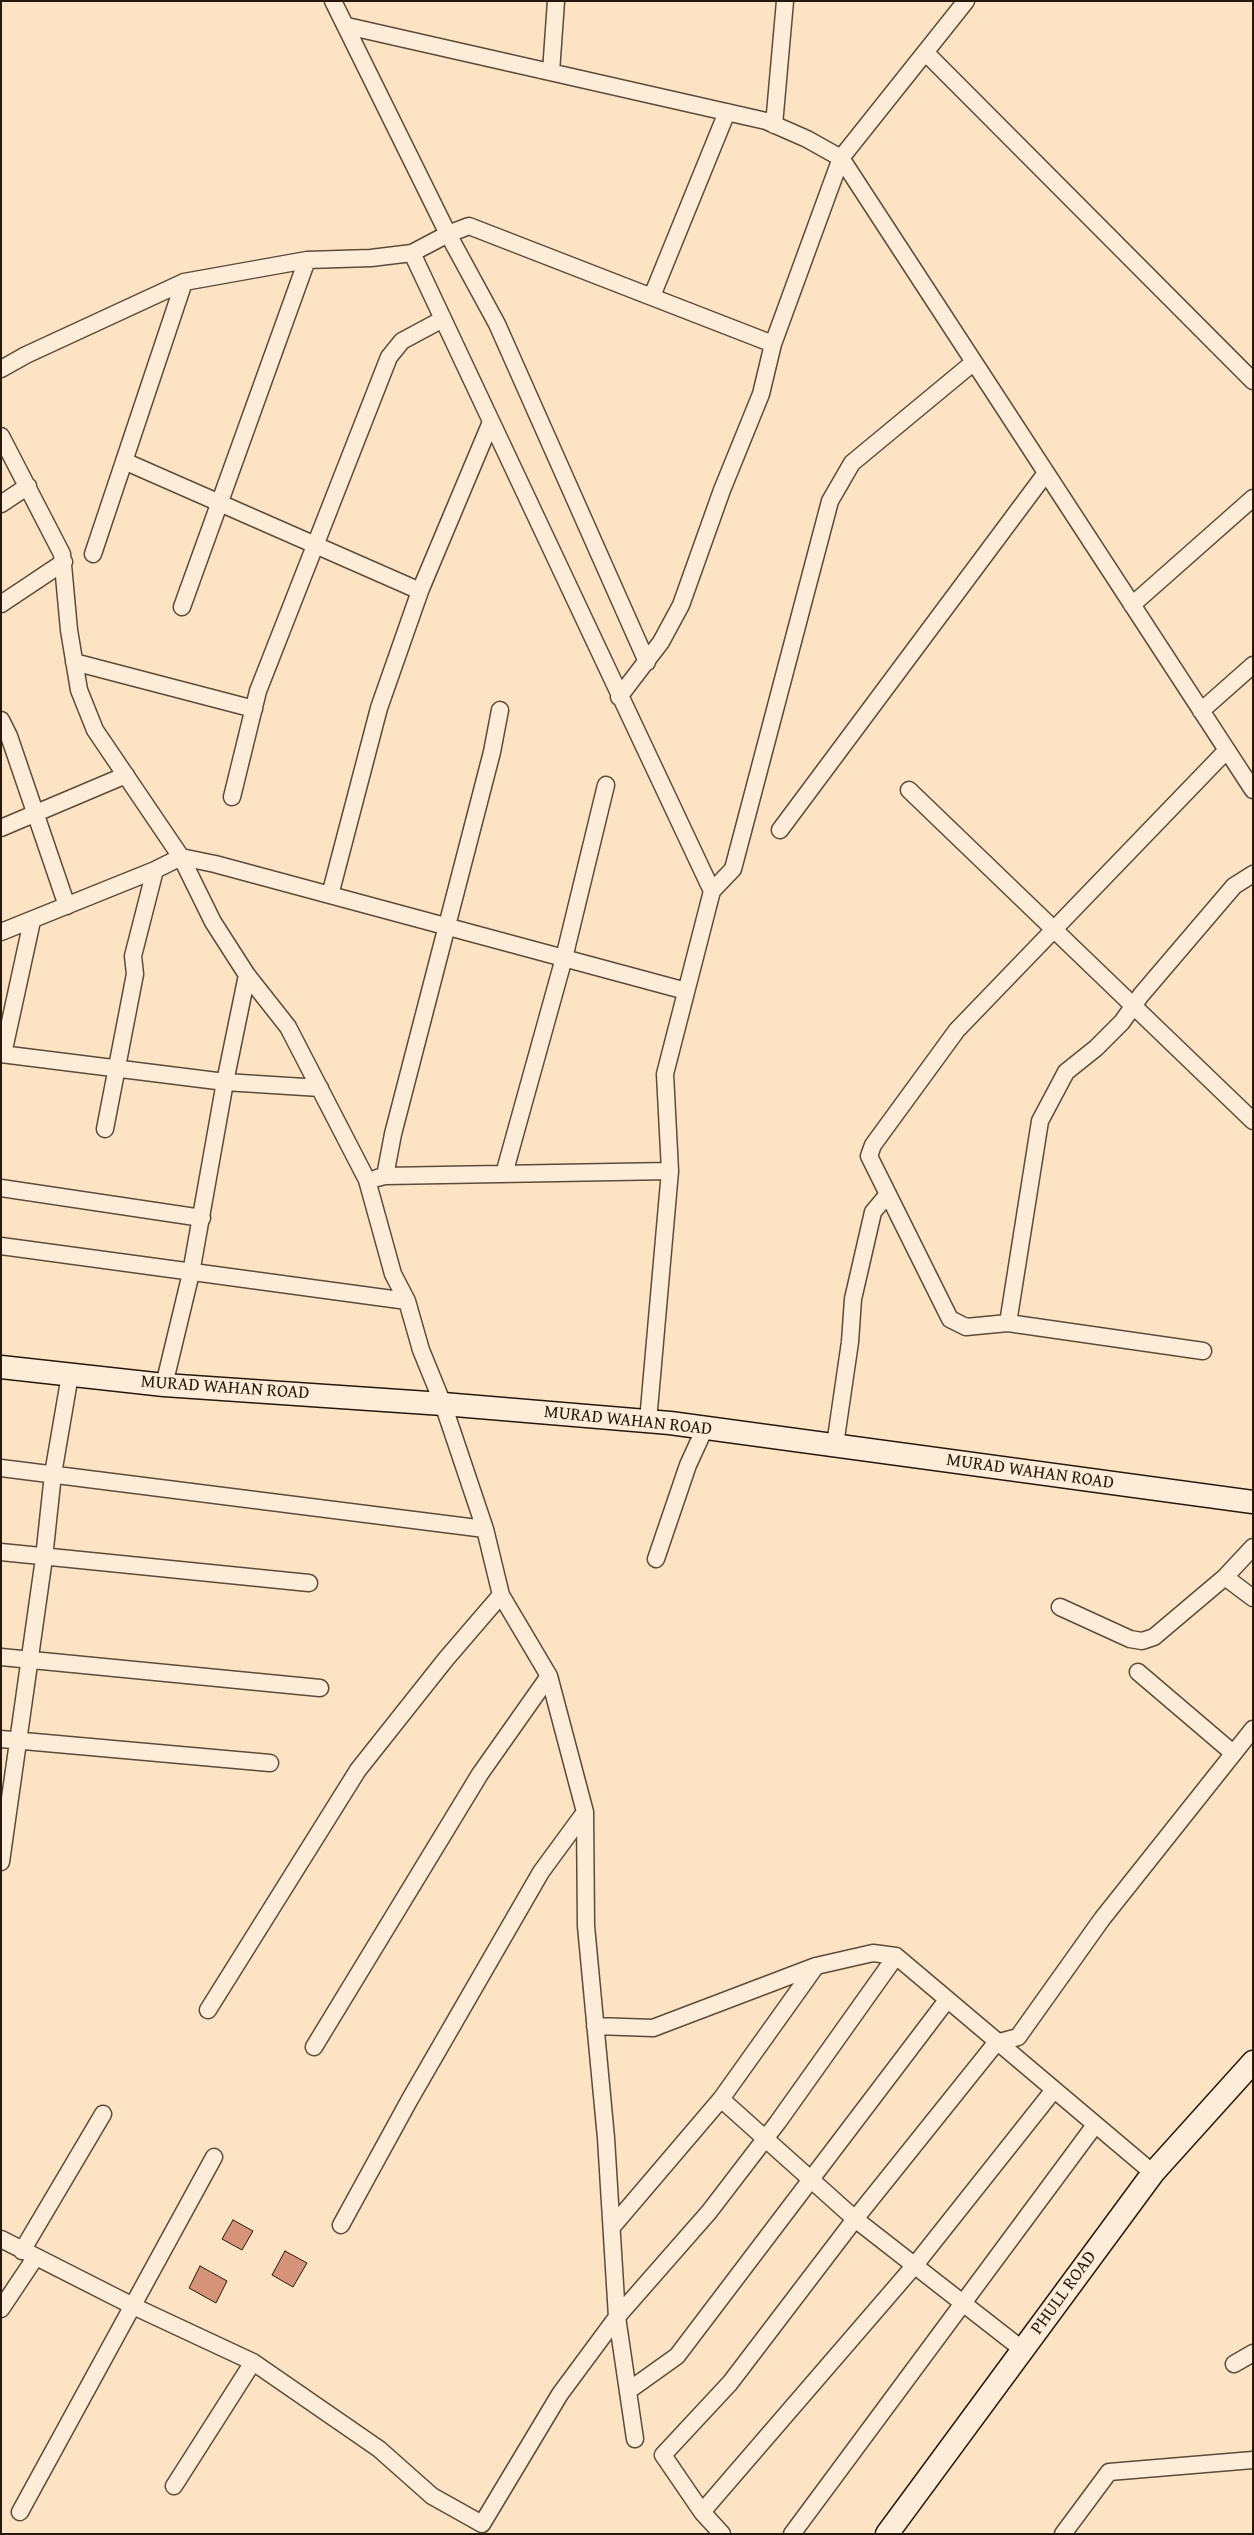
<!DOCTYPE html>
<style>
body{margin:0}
#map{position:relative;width:1254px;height:2535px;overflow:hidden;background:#fce3c3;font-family:"Gentium Book Plus",serif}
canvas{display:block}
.frame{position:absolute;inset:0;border:2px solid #26180a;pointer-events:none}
</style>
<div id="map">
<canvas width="1254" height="2535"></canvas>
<div class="frame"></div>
</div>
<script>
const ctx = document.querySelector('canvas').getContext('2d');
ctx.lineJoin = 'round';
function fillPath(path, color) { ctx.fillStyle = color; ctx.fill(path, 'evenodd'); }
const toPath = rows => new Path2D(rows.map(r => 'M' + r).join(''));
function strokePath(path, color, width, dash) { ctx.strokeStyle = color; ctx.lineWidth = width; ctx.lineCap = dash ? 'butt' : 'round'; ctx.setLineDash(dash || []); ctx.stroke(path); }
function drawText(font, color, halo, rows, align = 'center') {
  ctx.font = font + ' "Gentium Book Plus",serif'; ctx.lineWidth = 4; ctx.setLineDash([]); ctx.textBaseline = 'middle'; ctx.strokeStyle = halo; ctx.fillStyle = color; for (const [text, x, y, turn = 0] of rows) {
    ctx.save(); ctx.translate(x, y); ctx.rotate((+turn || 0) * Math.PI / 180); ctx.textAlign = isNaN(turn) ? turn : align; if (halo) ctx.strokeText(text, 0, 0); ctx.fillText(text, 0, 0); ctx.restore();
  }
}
const building = toPath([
 [233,2220,253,2231,242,2250,222,2239,233,2220],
 [285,2251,307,2263,293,2287,272,2275,285,2251],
 [200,2266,227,2281,216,2303,189,2288,200,2266]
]);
const street = toPath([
 [333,1,448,234,497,324,647,662],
 [347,26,766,121,807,139,841,158,1253,790],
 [926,53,1253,381],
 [551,72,556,1],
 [774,125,785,1],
 [412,253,712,891],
 [652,296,727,112],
 [1,369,26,355,184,282,307,260,371,258,412,253,448,234,469,226,773,344],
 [1,436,62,554,69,630,79,690,95,730,181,857,213,922,247,975,288,1027,367,1180,393,1274,407,1301,421,1350,443,1404,485,1529,501,1595,549,1676,585,1812,586,1926,606,2138,617,2317,635,2439],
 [124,461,420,591],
 [1,504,28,486],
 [93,554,184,282],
 [1,604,64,562],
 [1132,605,1253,498],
 [182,607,307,260],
 [74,662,254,709],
 [619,697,661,642,681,605,722,490,761,394,773,344,841,158,966,1],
 [1201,711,1253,665],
 [1,720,9,736,67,906],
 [909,790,1253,1121],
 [232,797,258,691,389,357,402,341,443,319],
 [1,828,126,775],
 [780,830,1046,473],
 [330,895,379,708,420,591,491,422],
 [1,932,155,870,181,857,215,864,686,991],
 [1,1054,225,1082,320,1088],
 [3,1054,32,921],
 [105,1129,135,974,133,956,155,870],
 [504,1174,564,958,606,785],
 [385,1176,393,1134,492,752,500,710],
 [377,1178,385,1176,670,1171],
 [1,1188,202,1218],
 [1,1246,407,1301],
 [1008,1323,1040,1121,1066,1072,1096,1048,1122,1022,1141,995,1234,886,1253,874],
 [1203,1351,1008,1323,966,1327,950,1319,869,1156,873,1145,957,1030,1227,750],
 [164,1385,191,1273,225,1082,247,975],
 [648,1421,670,1171,665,1074,712,891,733,869,830,501,852,463,974,362],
 [835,1445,850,1342,853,1299,873,1212,888,1194],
 [1,1468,485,1529],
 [1,1552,309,1583],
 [656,1559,688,1465,705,1428],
 [1225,1577,1253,1598],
 [1060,1607,1130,1639,1142,1641,1154,1637,1225,1577,1253,1547],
 [1,1657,320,1688],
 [1138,1672,1233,1753],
 [1,1739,270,1763],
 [1,1862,44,1558,53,1474,70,1375],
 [816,1966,721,2099,855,2219,1023,2350],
 [208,2010,358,1770,446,1659,501,1595],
 [595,2026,653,2028,816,1966,873,1953,896,1956,1153,2173],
 [314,2047,480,1774,549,1676],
 [341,2225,410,2099,541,1872,585,1812],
 [612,2227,721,2099],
 [1,2239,133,2306,253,2362,379,2449,432,2496,482,2524,560,2394,617,2317,709,2212,778,2122,896,1956],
 [22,2251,103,2114],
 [1,2309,35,2258],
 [1234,2364,1253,2353],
 [628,2391,677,2356,947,2000],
 [174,2486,253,2362],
 [20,2512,214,2157],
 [702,2512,915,2265,1053,2091],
 [722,2534,702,2512,663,2455,730,2383,855,2219,996,2043,1018,2037,1102,1919,1253,1729],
 [792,2534,1095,2125],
 [1063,2534,1109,2472,1253,2460]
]);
const secondary = toPath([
 [1,1367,164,1385,443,1404,670,1423,1253,1502],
 [887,2534,1153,2173,1253,2062]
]);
const streetNames = [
 ["MURAD WAHAN ROAD",225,1388,4],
 ["MURAD WAHAN ROAD",628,1421,6],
 ["MURAD WAHAN ROAD",1030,1472,8],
 ["PHULL ROAD",1064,2293,-54]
];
fillPath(building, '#d5947a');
strokePath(building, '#26180a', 1);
strokePath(street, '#5c4b38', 19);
strokePath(secondary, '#26180a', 25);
strokePath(street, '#fdedd8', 16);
strokePath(secondary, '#fdedd8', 22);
drawText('18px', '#26180a', '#fdedd8', streetNames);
</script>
